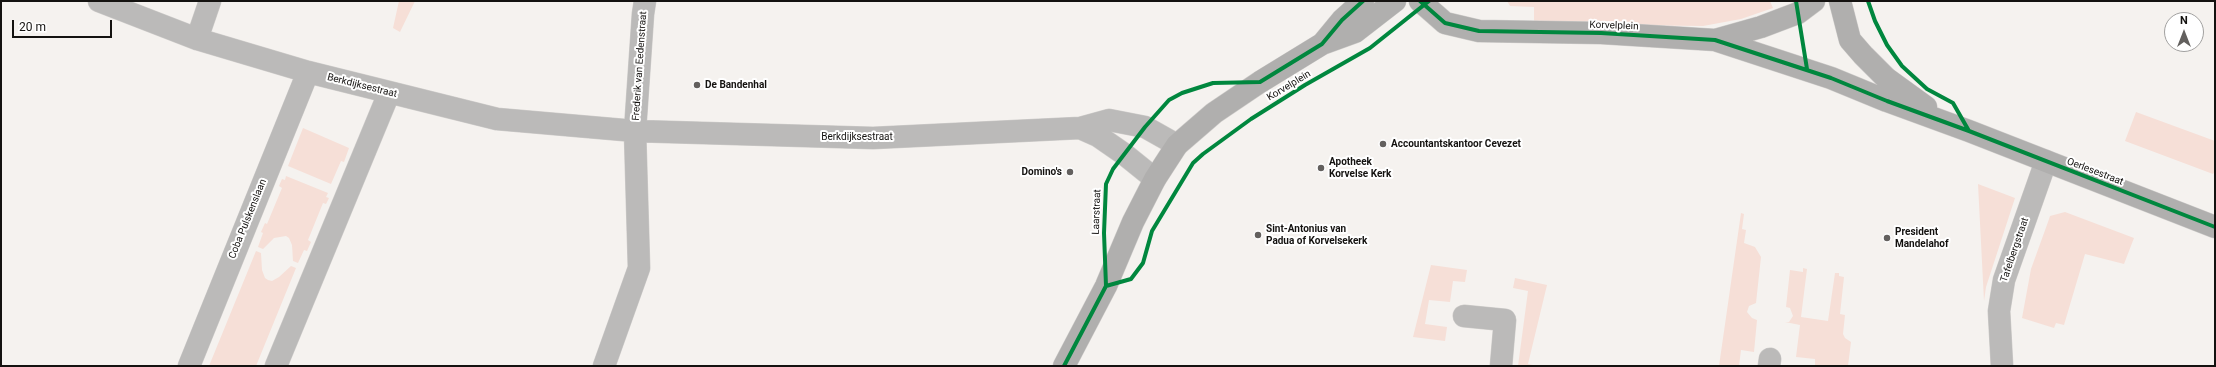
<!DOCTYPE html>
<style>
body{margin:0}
#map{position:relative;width:2216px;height:367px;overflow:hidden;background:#f5f2ef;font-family:Roboto,sans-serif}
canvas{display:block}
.frame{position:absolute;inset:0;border:2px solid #141210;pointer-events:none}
.north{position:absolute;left:2164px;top:12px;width:40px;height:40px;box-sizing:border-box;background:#fff;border:1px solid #a1a09f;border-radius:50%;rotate:0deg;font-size:11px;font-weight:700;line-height:16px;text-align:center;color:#141210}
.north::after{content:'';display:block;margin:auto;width:14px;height:18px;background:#63605e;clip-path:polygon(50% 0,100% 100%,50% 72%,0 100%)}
.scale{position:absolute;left:12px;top:20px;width:100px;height:18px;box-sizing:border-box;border:2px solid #141210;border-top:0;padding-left:5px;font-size:12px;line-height:14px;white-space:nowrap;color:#141210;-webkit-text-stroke:3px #fff;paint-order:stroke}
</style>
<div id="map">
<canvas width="2216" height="367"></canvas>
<div class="frame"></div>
<div class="north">N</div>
<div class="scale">20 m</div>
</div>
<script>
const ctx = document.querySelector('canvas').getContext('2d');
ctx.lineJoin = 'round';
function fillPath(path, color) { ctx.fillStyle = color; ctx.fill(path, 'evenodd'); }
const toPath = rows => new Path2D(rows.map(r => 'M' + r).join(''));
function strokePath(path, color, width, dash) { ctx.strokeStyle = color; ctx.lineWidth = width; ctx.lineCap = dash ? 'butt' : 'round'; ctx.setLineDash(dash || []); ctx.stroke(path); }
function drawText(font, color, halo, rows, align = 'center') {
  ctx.font = font + ' Roboto,sans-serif'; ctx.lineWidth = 4; ctx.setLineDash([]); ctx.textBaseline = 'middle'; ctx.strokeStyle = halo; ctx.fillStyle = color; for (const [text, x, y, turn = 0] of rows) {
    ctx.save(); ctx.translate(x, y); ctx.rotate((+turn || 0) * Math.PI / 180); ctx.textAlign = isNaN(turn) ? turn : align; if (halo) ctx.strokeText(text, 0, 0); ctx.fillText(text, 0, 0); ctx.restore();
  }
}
const green = toPath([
 [399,1,415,1,400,32,393,28],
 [1507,1,1770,1,1773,8,1741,19,1703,26,1534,24,1534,7,1510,6],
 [2136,112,2215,141,2215,171,2213,174,2125,141],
 [303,128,349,148,344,162,341,161,331,184,288,166],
 [286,176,328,193,326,197,329,198,326,204,323,203,308,240,311,242,307,251,304,250,298,263,293,261,292,245,289,238,286,236,274,238,263,249,258,247,263,233,261,232,265,223,267,224,282,188,279,186,282,179,285,180],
 [1978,184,2015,198,1986,287,1984,301],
 [2065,212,2134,238,2124,264,2085,254,2064,325,2056,323,2054,328,2022,318,2031,269,2048,222,2050,216],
 [1741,213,1744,214,1742,229,1746,230,1744,243,1755,247,1761,257,1756,303,1749,306,1747,312,1752,318,1757,320,1754,352,1741,350,1739,366,1719,366],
 [256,251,261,253,262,270,265,278,268,280,272,281,279,277,291,266,296,268,256,366,209,366],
 [1431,265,1467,270,1465,282,1453,281,1450,302,1429,300,1425,324,1447,327,1445,341,1413,337],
 [1803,268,1807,269,1801,317,1828,321,1835,273,1839,273,1839,276,1844,277,1840,314,1845,315,1843,334,1845,338,1851,342,1848,366,1815,366,1815,359,1796,357,1800,325,1785,322,1789,322,1793,316,1790,308,1786,307,1790,270,1803,272],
 [1515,278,1547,285,1528,364,1538,366,1518,366,1528,291,1513,288]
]);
const street = toPath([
 [99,1,197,39,308,72,497,119,635,131,873,138,1080,128,1109,120,1145,127,1177,145],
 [197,39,210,1],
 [1080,128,1098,136,1124,154,1155,179],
 [1464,316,1505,320,1501,366],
 [189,366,308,72],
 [276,366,389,93],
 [604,366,639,268,635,131,643,14,645,1],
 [1769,366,1770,359],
 [2002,366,1999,311,2004,280,2046,161]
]);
const secondary = toPath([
 [1420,1,1445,23,1479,31,1601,33,1715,40,1831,78,1887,101,1969,131,2215,227],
 [1840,1,1850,40,1863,55,1886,78,1926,107],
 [1715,40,1761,27,1798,13,1814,1],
 [1323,43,1342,20,1363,1],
 [1064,366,1106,286,1133,222,1155,179,1177,145,1214,113,1260,82,1322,44,1355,32,1395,1]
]);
const cycleway = toPath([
 [1420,1,1445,23,1479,31,1601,33,1715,40,1831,78,1887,101,1969,131,2215,227],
 [1796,1,1807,69],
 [1868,1,1875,21,1887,45,1902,66,1927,89,1953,103,1969,131],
 [1106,286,1131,279,1143,263,1152,231,1193,163,1203,154,1251,119,1305,85,1370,48,1429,1],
 [1064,366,1106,286,1104,233,1106,184,1113,169,1145,127,1169,100,1182,93,1213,83,1260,82,1322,44,1342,20,1363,1]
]);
const markers = [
 [697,85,4,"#63605e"],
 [1383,144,4,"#63605e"],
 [1321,168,4,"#63605e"],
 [1070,172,4,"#63605e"],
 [1258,235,4,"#63605e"],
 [1887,238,4,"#63605e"]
];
const streetNames = [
 ["Korvelplein",1614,26,2],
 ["Frederik van Eedenstraat",640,66,-86],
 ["Berkdijksestraat",362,86,14],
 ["Korvelplein",1289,86,-31],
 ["Berkdijksestraat",857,137],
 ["Oerlesestraat",2095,172,21],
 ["Laarstraat",1097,212,-88],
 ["Coba Pulskenslaan",248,219,-68],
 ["Tafelbergstraat",2015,250,-71]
];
const poiNames = [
 ["De Bandenhal",705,85],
 ["Accountantskantoor Cevezet",1391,144],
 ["Apotheek",1329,162],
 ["Korvelse Kerk",1329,174],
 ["Domino's",1062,172,"right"],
 ["Sint-Antonius van",1266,229],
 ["Padua of Korvelsekerk",1266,241],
 ["President",1895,232],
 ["Mandelahof",1895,244]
];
fillPath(green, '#f6dfd7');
strokePath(street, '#d0cecc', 23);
strokePath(secondary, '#d0cecc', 23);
strokePath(street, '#bbbab9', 22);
strokePath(secondary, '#b0afae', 22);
strokePath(cycleway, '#00873e', 4);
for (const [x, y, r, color] of markers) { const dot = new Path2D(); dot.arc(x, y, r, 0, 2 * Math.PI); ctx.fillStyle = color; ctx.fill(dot); strokePath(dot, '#fff', 1.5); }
drawText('10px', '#141210', '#fff', streetNames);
drawText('bold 10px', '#141210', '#fff', poiNames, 'left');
</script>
